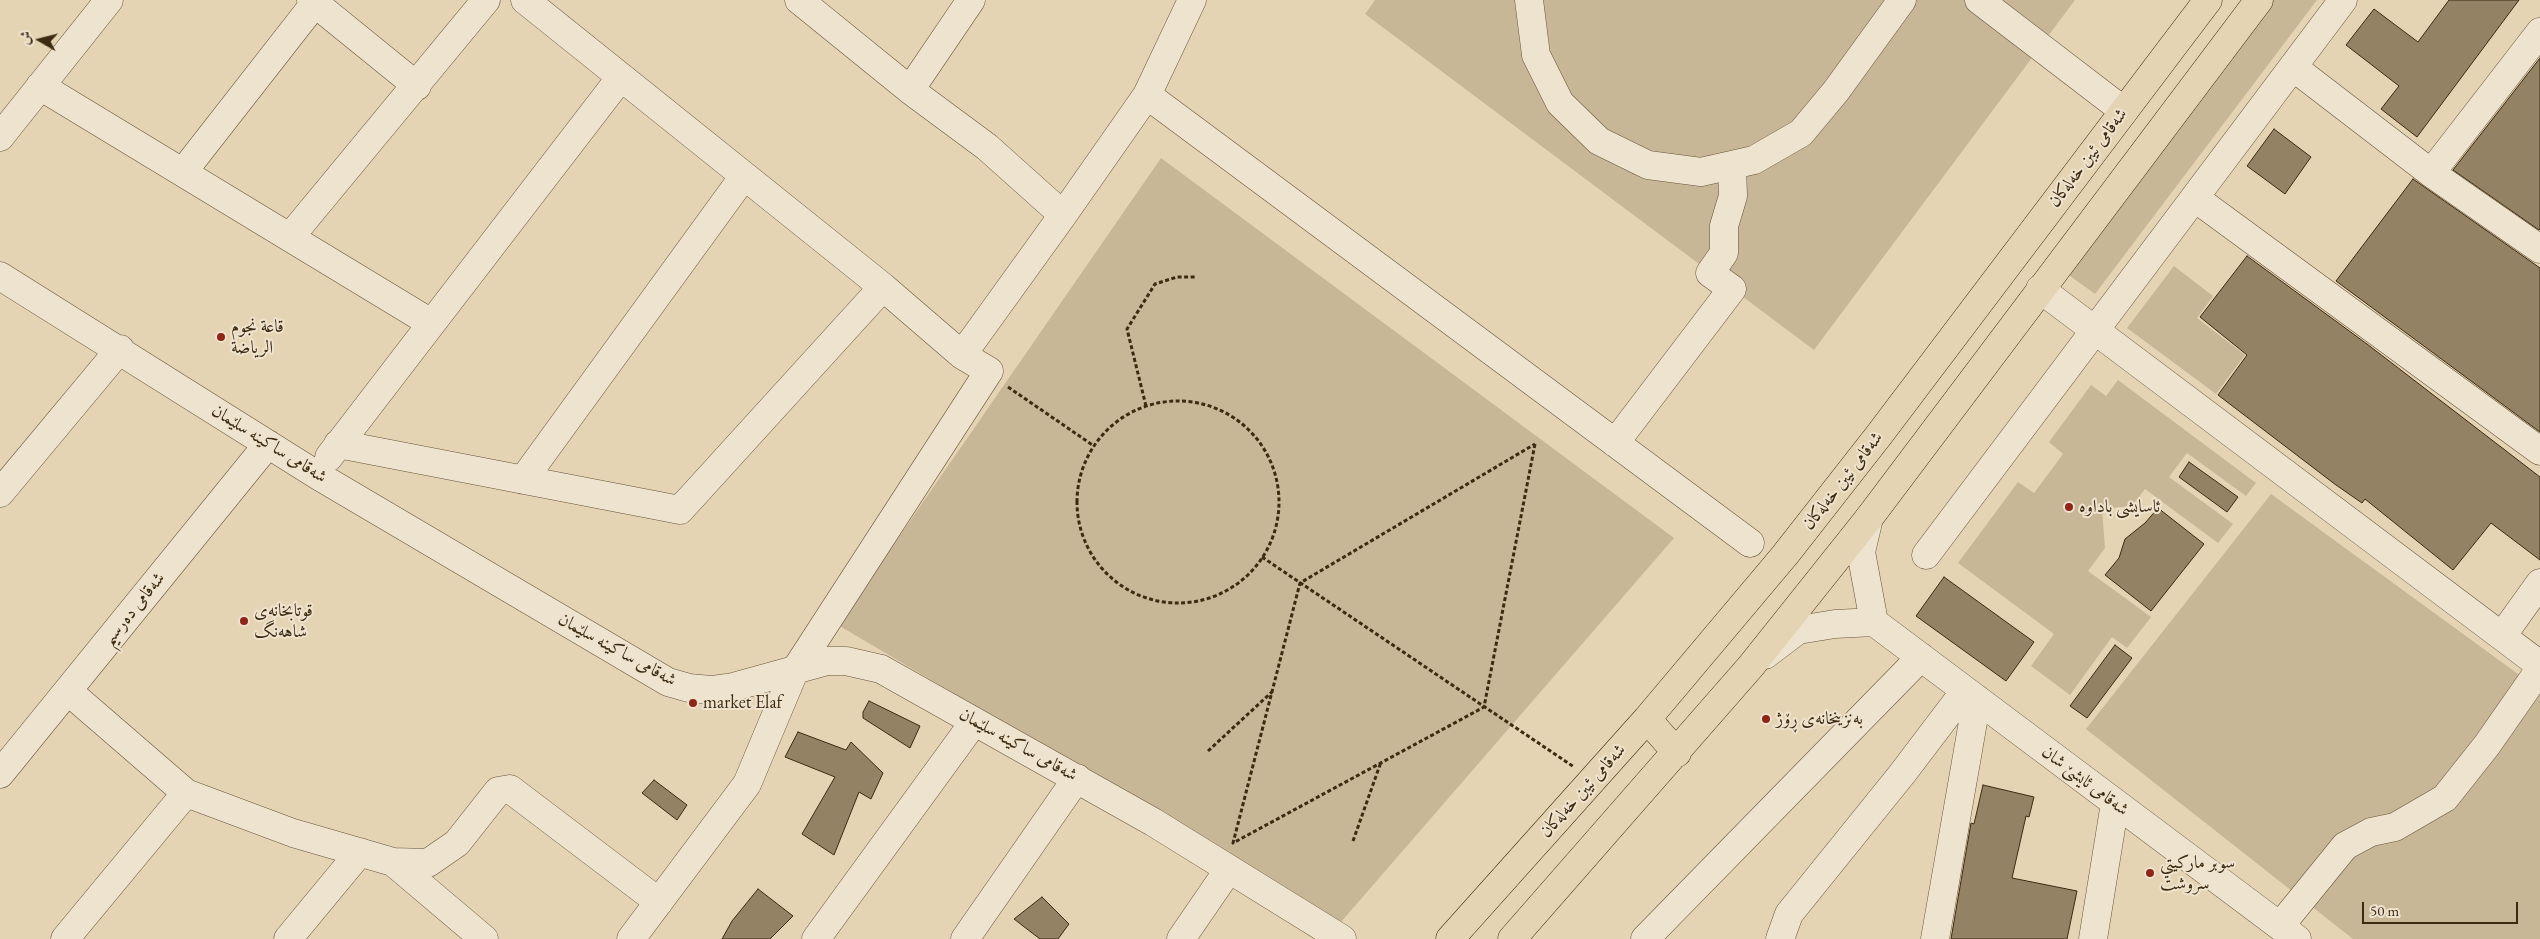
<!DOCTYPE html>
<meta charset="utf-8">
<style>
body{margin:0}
#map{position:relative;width:2540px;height:939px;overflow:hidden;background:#e5d4b3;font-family:"EB Garamond",Amiri,serif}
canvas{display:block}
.north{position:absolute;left:15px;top:15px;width:50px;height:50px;-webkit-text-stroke:4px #eee3ce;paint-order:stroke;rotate:278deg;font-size:14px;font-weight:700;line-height:20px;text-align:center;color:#3c2a11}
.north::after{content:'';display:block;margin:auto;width:18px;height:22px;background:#3c2a11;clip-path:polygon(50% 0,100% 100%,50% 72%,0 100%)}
.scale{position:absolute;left:2362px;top:902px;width:156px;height:22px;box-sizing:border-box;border:2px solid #3c2a11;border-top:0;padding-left:6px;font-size:15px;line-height:18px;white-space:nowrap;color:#3c2a11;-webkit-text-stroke:4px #eee3ce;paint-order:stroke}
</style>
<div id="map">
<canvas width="2540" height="939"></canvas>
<div class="north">ش</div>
<div class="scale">50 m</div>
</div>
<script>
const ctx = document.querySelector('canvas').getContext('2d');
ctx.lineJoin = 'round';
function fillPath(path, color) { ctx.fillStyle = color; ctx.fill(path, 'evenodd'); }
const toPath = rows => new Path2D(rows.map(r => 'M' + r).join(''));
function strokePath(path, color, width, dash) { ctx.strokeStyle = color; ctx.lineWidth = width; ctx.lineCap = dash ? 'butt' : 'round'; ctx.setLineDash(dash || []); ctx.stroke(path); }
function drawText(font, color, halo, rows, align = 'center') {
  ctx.font = font + ' "EB Garamond",Amiri,serif'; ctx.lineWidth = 4; ctx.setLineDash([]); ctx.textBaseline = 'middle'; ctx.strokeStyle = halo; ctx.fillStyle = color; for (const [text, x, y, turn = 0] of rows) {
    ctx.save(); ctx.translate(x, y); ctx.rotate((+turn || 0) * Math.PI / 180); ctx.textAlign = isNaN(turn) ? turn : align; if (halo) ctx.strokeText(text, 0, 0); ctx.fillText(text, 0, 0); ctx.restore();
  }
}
const green = toPath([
 [1375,0,2075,0,1814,350,1365,14],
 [2271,0,2317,0,2095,294,2066,273],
 [1161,158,1674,538,1341,922,838,625],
 [2174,266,2213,296,2197,318,2245,355,2216,394,2127,328],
 [2118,380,2256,483,2246,496,2187,453,2169,477,2233,524,2218,543,2145,489,2132,506,2102,509,2105,548,2088,571,2151,617,2127,648,2112,637,2070,695,2031,666,2054,634,1958,563,2018,482,2034,493,2063,454,2049,442,2091,385,2106,396],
 [2271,494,2540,690,2540,939,2353,939,2086,729]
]);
const building = toPath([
 [2449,0,2519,0,2417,137,2381,109,2399,86,2346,45,2374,9,2418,42,2449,0],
 [2540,58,2540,229,2539,230,2453,170,2540,58],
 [2274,129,2311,157,2285,194,2247,166,2274,129],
 [2413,179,2540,268,2540,432,2336,281,2413,179],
 [2247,256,2367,344,2540,477,2540,560,2491,523,2453,570,2365,499,2362,503,2336,485,2218,395,2247,355,2200,317,2247,256],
 [2189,462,2238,497,2227,512,2179,477,2189,462],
 [2158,508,2204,544,2151,611,2105,575,2119,558,2125,539,2145,523,2158,508],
 [1944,577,2034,642,2006,681,1916,616,1944,577],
 [2115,645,2132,658,2087,718,2070,706,2115,645],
 [869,701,920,726,910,748,863,718,863,712,869,701],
 [798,732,846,750,851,742,883,773,871,799,859,792,834,855,802,834,835,777,785,757,798,732],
 [654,780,687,805,677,820,642,793,654,780],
 [1983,785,2034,797,2029,817,2026,816,2012,878,2077,891,2067,939,1951,939,1971,823,1974,824,1983,785],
 [758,889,793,916,770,939,722,939,732,921,758,889],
 [1042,897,1069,924,1058,939,1040,939,1014,919,1042,897]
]);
const path = toPath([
 [1008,387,1094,446],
 '1077 502a101 101 0 1 1 202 0a101 101 0 1 1-202 0Z',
 [1146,406,1127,329,1155,284,1177,277,1195,277],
 [1535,444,1484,707,1233,843,1300,583,1535,444],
 [1262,557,1574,767],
 [1208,751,1274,690],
 [1353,841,1381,762]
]);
const minor = toPath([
 [311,0,417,86],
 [525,0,883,287,962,355,989,371,794,672,747,784,631,939],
 [799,0,910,90,987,147,1063,215,962,355],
 [1529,0,1536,55,1560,103,1599,141,1648,165,1701,172,1754,160,1801,133,1836,91,1902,0],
 [1979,0,2124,111],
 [2293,67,2431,173,2540,249],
 [40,86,431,323],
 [910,90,971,0],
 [1147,95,1750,543],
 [0,137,109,0],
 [183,172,315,3],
 [2431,173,2540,32],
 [2195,198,2540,451],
 [1063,215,1147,95,1192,0],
 [290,237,486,0],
 [0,276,317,475,668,682,689,688,711,690,733,687,827,661,846,661,881,669,1153,822,1342,939],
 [2040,289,2540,665],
 [1615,443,1732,289,1710,273,1724,253,1724,226,1733,196,1732,165],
 [338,444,680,510,883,287],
 [329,457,621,77],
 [523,480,744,176],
 [0,493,120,349],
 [1869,518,1861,552,1874,622],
 [1926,555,2343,0],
 [2502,636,2540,583],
 [1765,655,1798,630,1835,624,1874,622,2297,939],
 [68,691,186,793,293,833,393,862,484,939],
 [0,774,268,444],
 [393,862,428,863,457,843,498,791,510,789,659,902],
 [2280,926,2345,846,2371,832,2395,827,2445,798,2487,745,2540,669],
 [65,939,186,793],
 [288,939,360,852],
 [816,939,974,722],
 [965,939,1077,778],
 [1181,939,1229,869],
 [1645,939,1921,657],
 [1780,939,1789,914,1902,774,1965,691],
 [1935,939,1977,699],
 [2093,939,2115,803]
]);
const major = toPath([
 [1647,719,1677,753],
 [1450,939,1647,719,1785,555,1879,435,2208,0],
 [1512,939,1751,666,1869,518,2259,0]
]);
const markers = [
 [221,337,5,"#8f2418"],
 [2069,507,5,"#8f2418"],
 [244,621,5,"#8f2418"],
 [693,703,5,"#8f2418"],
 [1766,719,5,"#8f2418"],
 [2150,873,5,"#8f2418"]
];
const streetNames = [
 ["شەقامی ئیبن خەلەکان",2088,158,-53],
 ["شەقامی ساکینە سلێمان",269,444,32],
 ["شەقامی ئیبن خەلەکان",1843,481,-52],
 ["شەقامی دەرسیم",134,609,-51],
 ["شەقامی ساکینە سلێمان",617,650,29],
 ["شەقامی ساکینە سلێمان",1018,745,29],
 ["شەقامی ئایشێ شان",2085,781,37],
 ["شەقامی ئیبن خەلەکان",1583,791,-48]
];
const poiNames = [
 ["قاعة نجوم",231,327],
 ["الرياضة",231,348],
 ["ئاسايشى باداوه",2079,507],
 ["قوتابخانەى",254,611],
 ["شاهەنگ",254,632],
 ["market Elaf",703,703],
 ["بەنزینخانەی ڕۆژ",1776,719],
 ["سوبر ماركيتي",2160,863],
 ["سروشت",2160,884]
];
fillPath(green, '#c8b797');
fillPath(building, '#948265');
strokePath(building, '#3c2a11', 1);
strokePath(minor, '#66543a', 29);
strokePath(major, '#3c2a11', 29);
strokePath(path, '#3c2a11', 3, [4, 2.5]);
strokePath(minor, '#eee3ce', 28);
strokePath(major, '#e5d4b3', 28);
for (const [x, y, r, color] of markers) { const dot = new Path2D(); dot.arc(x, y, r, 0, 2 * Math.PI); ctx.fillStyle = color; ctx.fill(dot); strokePath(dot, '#eee3ce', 2); }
drawText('18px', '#3c2a11', '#eee3ce', streetNames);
drawText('18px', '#3c2a11', '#eee3ce', poiNames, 'left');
</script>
